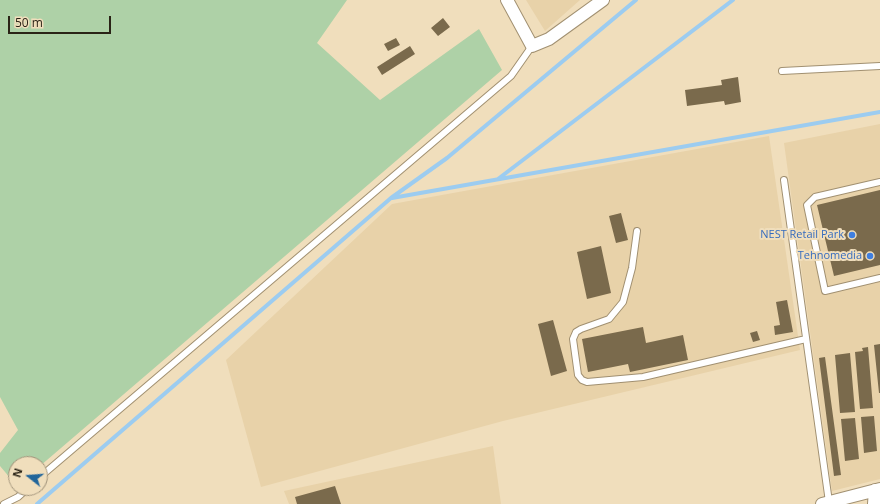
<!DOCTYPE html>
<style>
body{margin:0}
#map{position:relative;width:880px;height:504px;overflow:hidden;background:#f0debc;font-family:"Open Sans",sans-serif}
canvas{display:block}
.north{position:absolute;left:8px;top:456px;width:40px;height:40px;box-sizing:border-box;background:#f0debc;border:1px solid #a1937a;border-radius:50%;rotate:287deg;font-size:11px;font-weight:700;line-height:16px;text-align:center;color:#2a2316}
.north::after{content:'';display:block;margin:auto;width:14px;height:18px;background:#21659a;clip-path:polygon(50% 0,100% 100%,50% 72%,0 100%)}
.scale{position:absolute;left:8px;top:16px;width:103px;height:18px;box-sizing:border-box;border:2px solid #2a2316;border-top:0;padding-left:5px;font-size:12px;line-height:14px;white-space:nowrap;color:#2a2316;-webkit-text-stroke:3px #f0debc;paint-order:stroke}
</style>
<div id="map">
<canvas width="880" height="504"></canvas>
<div class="north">N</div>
<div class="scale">50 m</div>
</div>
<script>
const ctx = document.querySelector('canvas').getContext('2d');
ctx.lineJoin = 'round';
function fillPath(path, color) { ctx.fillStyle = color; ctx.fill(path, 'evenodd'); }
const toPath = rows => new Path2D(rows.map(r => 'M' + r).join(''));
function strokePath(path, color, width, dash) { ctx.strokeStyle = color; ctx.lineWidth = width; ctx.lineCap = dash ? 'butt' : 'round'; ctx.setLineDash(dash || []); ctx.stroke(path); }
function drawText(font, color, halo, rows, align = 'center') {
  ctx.font = font + ' "Open Sans",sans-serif'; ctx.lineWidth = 4; ctx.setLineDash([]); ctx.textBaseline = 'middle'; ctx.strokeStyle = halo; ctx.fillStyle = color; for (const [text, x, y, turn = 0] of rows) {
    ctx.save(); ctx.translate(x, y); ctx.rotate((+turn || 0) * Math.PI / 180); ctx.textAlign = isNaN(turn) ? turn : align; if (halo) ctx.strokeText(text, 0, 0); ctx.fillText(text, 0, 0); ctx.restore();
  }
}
const built = toPath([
 [526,0,580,0,545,31],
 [880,124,880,479,832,491,784,143],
 [769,136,800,350,503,421,261,487,226,360,392,204],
 [493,446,501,504,289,504,284,491]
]);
const green = toPath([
 [0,0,347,0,317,43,380,100,479,29,502,70,40,466,40,464,16,464,16,485,0,466,0,453,18,430,0,397]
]);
const stream = toPath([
 [498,179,733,0],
 [392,198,880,112],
 [37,504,391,198,447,158,636,0]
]);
const building = toPath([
 [443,18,450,27,438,36,431,28],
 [396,38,400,45,388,51,384,44],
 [410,46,415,54,382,75,377,67],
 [738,77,741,102,725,105,724,101,687,106,685,90,722,85,721,80],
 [880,190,880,265,834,276,817,205],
 [621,213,628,240,616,243,609,216],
 [601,246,611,293,587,299,577,252],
 [787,300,793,332,775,335,774,326,780,325,776,302],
 [553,320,567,371,551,376,538,324],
 [643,327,646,343,683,335,688,360,630,372,628,364,588,372,582,339],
 [757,331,760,340,753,342,750,333],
 [880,344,880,393,879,393,874,345],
 [868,347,873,408,860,409,855,352,863,351,862,348],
 [850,353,855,412,840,413,835,355],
 [825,357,841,475,834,476,819,358],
 [874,416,877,451,864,453,861,417],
 [855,418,859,459,845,461,841,419],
 [335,486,341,504,297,504,295,497]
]);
const lane = toPath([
 [782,71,880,66],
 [784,180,829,502],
 [880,182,815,197,807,205,825,291,880,278],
 [637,231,632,268,623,302,609,319,581,329,576,332,573,339,578,375,582,380,587,382,643,377,806,339],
 [40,477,511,76,532,46],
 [4,504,18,497,28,488]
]);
const street = toPath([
 [507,0,532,46,549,39,603,0],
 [822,504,880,489],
 [874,504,875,490]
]);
const markers = [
 [852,235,4,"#3f7fe0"],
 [870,256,4,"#3f7fe0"]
];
const shopNames = [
 ["NEST Retail Park",844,235],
 ["Tehnomedia",862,256]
];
fillPath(built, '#e8d2a9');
fillPath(green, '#aed1a7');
strokePath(stream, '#9cccf0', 4);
fillPath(building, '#7a6a4c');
strokePath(lane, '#a19071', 8);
strokePath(street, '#a19071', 14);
strokePath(lane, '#fff', 6);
strokePath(street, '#fff', 12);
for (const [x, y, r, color] of markers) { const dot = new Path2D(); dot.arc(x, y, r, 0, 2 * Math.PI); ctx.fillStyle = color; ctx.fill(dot); strokePath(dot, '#f0debc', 1.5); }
drawText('11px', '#366cbe', '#f0debc', shopNames, 'right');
</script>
